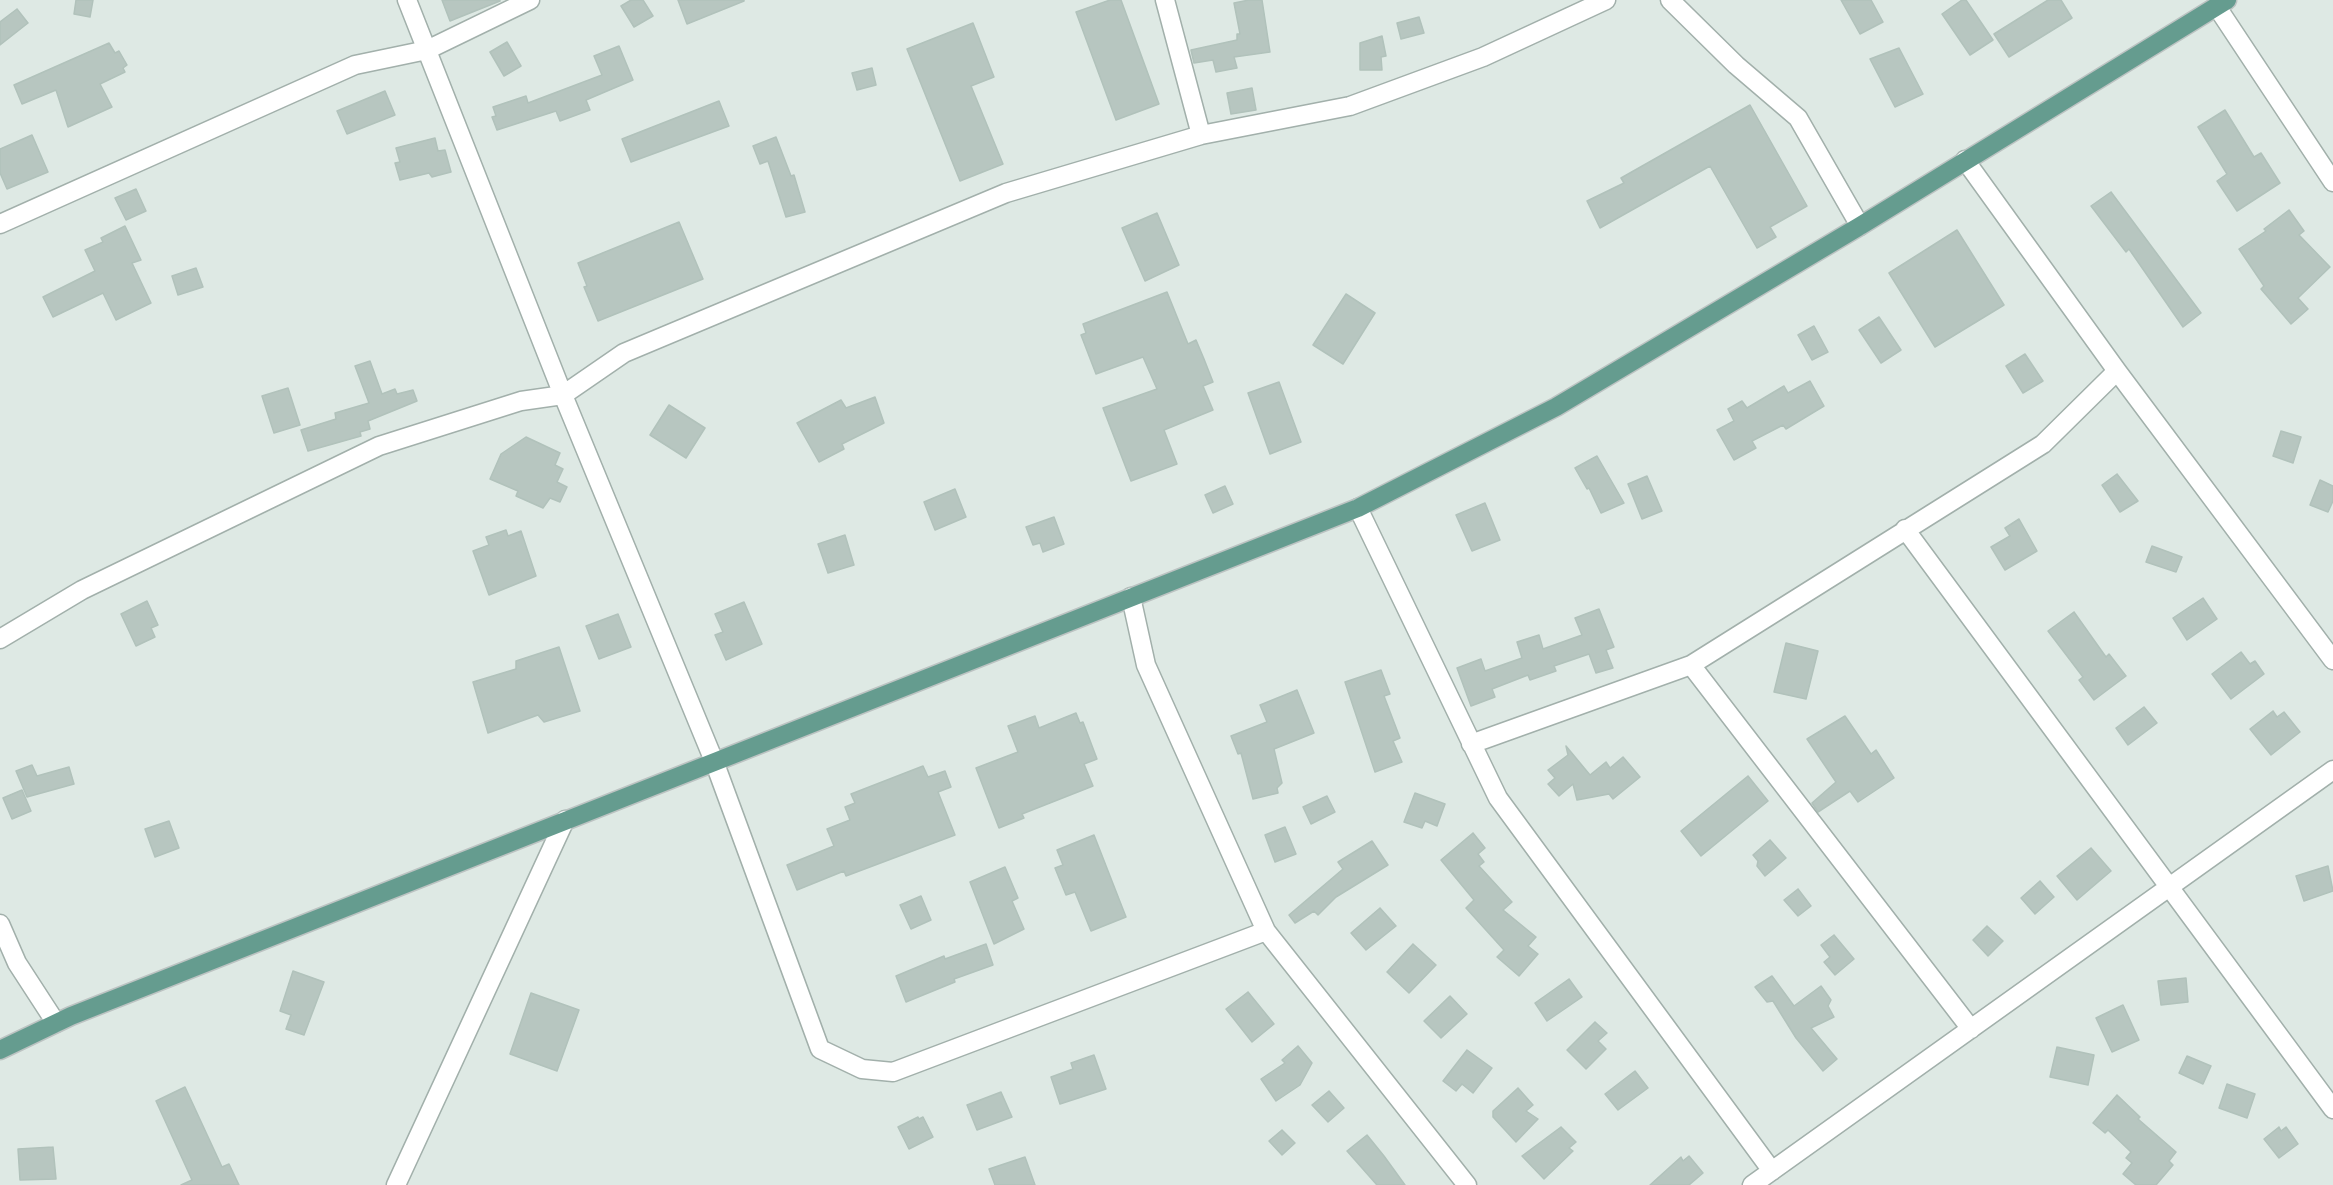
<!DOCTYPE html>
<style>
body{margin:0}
canvas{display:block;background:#dee9e4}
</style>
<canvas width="2333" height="1185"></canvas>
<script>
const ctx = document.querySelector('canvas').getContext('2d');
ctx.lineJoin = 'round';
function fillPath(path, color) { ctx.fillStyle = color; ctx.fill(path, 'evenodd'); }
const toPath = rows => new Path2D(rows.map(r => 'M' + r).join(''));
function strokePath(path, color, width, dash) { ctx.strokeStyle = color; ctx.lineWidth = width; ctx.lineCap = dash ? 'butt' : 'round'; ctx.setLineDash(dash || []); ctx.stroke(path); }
const building = toPath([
 [76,0,93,0,90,17,74,14,76,0],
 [442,0,500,0,500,1,450,21,442,0],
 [631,0,643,0,653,16,634,27,621,6,631,0],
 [678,0,744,0,744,1,687,24,678,0],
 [1110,0,1121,0,1159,104,1116,120,1076,12,1110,0],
 [1249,0,1262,0,1270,52,1234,57,1237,68,1216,72,1213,60,1194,63,1191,50,1237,40,1237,34,1240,34,1234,3,1249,0],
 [1841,0,1871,0,1883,22,1860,34,1841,0],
 [1962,0,1966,0,1993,40,1970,55,1942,14,1962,0],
 [2048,0,2061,0,2072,18,2009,57,1994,34,2048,0],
 [17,9,28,23,0,45,0,22,17,9],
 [1419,17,1424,33,1401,39,1397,23,1419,17],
 [973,23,994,77,971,86,1003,164,960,181,907,49,973,23],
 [1382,36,1386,56,1381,57,1382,70,1360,70,1360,43,1382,36],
 [507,42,521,66,504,76,490,52,507,42],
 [109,43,115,53,119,51,127,65,123,68,125,72,100,84,112,107,68,127,56,90,22,104,14,85,109,43],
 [619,46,633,80,586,100,590,110,560,121,556,111,497,130,492,117,496,116,493,107,526,96,528,103,602,75,594,56,619,46],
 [1899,48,1923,94,1895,107,1870,59,1899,48],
 [872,68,876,85,857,90,852,73,872,68],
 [1252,88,1256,110,1231,114,1227,93,1252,88],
 [385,91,395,115,347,134,337,111,385,91],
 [719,101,729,126,631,162,622,139,719,101],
 [1750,105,1807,206,1770,227,1776,237,1757,248,1710,166,1600,228,1587,201,1624,183,1621,178,1750,105],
 [2225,110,2254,157,2261,153,2280,183,2237,211,2217,181,2227,174,2198,127,2225,110],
 [32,135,48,172,7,189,0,173,0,149,32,135],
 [776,137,791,176,794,175,805,212,786,217,768,161,760,164,753,146,776,137],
 [435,138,438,151,445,150,451,172,432,177,429,173,400,180,395,163,400,162,396,148,435,138],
 [136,189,146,211,126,220,115,198,136,189],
 [2111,192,2201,313,2183,327,2129,249,2126,252,2091,206,2111,192],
 [2289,210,2304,231,2299,235,2330,267,2298,298,2308,309,2291,324,2261,289,2264,286,2239,249,2266,231,2264,229,2289,210],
 [1157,213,1179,265,1145,281,1122,228,1157,213],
 [679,222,703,279,598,321,584,287,587,286,578,263,679,222],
 [125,226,141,260,132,263,151,303,116,320,103,293,53,317,43,297,95,271,85,250,103,242,101,238,125,226],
 [1957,230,2004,305,1935,347,1889,273,1957,230],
 [196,268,203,287,178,295,172,276,196,268],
 [1167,292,1188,344,1196,340,1204,359,1213,382,1203,386,1213,410,1164,430,1177,464,1131,481,1103,408,1157,389,1143,357,1096,374,1081,335,1086,333,1083,324,1167,292],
 [1346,294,1375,313,1343,364,1313,345,1346,294],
 [1879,317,1901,350,1881,363,1859,330,1879,317],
 [1814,326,1828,352,1812,360,1798,335,1814,326],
 [2025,354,2043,381,2023,393,2006,366,2025,354],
 [370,361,382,394,395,389,397,394,413,390,417,401,368,421,370,429,360,432,361,436,308,451,301,430,336,419,335,413,369,403,355,366,370,361],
 [1810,381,1824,406,1786,429,1783,425,1752,441,1756,448,1734,460,1717,430,1734,421,1728,409,1742,401,1747,408,1784,386,1788,393,1810,381],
 [1279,382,1301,442,1270,454,1248,393,1279,382],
 [288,388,300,425,274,433,262,396,288,388],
 [875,397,884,423,842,444,844,449,819,462,797,423,841,400,846,408,875,397],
 [669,405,705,428,686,458,650,435,669,405],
 [2281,431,2301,437,2293,463,2273,456,2281,431],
 [526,437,560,453,555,465,563,469,557,482,567,487,560,502,550,498,543,508,516,496,518,491,490,479,501,454,526,437],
 [1597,456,1624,503,1601,513,1589,488,1587,489,1575,468,1597,456],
 [2117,474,2138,501,2120,512,2102,485,2117,474],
 [1647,476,1662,511,1642,519,1628,484,1647,476],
 [2320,480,2333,486,2333,501,2328,512,2310,505,2320,480],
 [1225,486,1233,504,1213,513,1205,495,1225,486],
 [955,489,966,517,935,530,924,502,955,489],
 [1485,503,1500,540,1472,551,1456,515,1485,503],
 [1054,517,1064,544,1043,552,1040,543,1033,545,1026,527,1054,517],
 [2019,519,2037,551,2005,570,1991,547,2010,536,2005,528,2019,519],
 [506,530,508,536,521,531,536,576,489,595,473,551,489,545,486,537,506,530],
 [845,535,854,565,828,573,818,544,845,535],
 [2152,546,2182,557,2176,572,2146,562,2152,546],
 [2203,598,2217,619,2187,640,2173,618,2203,598],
 [147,601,158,625,151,628,155,637,136,646,121,614,147,601],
 [744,602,762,644,726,660,715,635,723,632,715,614,744,602],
 [1599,609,1614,647,1606,650,1613,668,1596,673,1589,654,1554,666,1556,671,1530,680,1528,675,1492,689,1495,697,1471,706,1457,668,1481,659,1485,671,1522,658,1517,642,1539,635,1543,649,1582,635,1575,618,1599,609],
 [2074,612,2106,657,2109,654,2126,676,2094,700,2079,680,2083,677,2048,631,2074,612],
 [618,614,631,647,599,659,586,626,618,614],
 [1786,643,1818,651,1806,699,1774,692,1786,643],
 [559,647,580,711,544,722,538,715,488,733,473,682,516,669,516,661,559,647],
 [2241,652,2250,664,2255,661,2264,674,2231,699,2212,674,2241,652],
 [1381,670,1390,694,1384,696,1400,738,1393,741,1402,762,1375,772,1345,682,1381,670],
 [1297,690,1314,733,1274,749,1282,783,1277,788,1278,793,1253,799,1241,753,1238,754,1231,736,1267,722,1260,705,1297,690],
 [2144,707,2157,723,2128,745,2116,728,2144,707],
 [2273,711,2277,717,2284,712,2300,732,2271,755,2250,729,2273,711],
 [1076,713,1080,723,1083,722,1097,759,1084,764,1093,786,1022,814,1024,818,999,828,976,768,1018,752,1008,726,1035,716,1039,728,1076,713],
 [1845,716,1871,754,1876,750,1894,778,1858,802,1850,791,1818,812,1812,803,1836,782,1807,739,1845,716],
 [1566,746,1590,775,1606,762,1610,768,1623,757,1640,777,1613,799,1609,794,1577,800,1573,784,1559,796,1548,784,1555,778,1548,770,1568,755,1566,746],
 [32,765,37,776,69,767,74,784,27,797,16,771,32,765],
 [923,766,928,777,945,771,951,787,938,792,955,835,846,876,844,871,797,890,787,865,834,846,827,829,850,820,845,807,855,803,851,794,923,766],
 [1748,776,1768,801,1701,856,1681,831,1748,776],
 [22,790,31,811,12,819,3,798,22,790],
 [1415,793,1445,804,1437,826,1425,821,1422,828,1404,822,1415,793],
 [1327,796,1335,812,1311,824,1303,807,1327,796],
 [169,821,179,848,155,857,145,829,169,821],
 [1285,827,1296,854,1275,862,1265,835,1285,827],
 [1473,833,1485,848,1478,854,1484,862,1479,866,1512,902,1503,910,1536,937,1528,946,1538,954,1519,976,1497,957,1504,950,1466,908,1474,900,1441,860,1473,833],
 [1094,835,1126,917,1091,931,1075,892,1066,895,1055,868,1063,865,1057,850,1094,835],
 [1770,840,1786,858,1765,876,1757,866,1758,861,1753,855,1770,840],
 [1372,841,1388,865,1336,897,1318,915,1314,911,1295,923,1289,915,1343,869,1338,862,1372,841],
 [2091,848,2111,871,2077,900,2057,876,2091,848],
 [2328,866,2333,891,2304,901,2296,876,2328,866],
 [1005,867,1018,898,1012,901,1024,929,994,944,970,882,1005,867],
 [2040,881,2054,897,2035,914,2021,898,2040,881],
 [1798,889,1811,906,1798,916,1784,900,1798,889],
 [921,896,931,920,911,929,900,905,921,896],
 [1380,908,1396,926,1366,950,1351,933,1380,908],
 [1987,926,2003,941,1988,956,1973,940,1987,926],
 [1834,935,1854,959,1835,975,1824,962,1830,957,1821,945,1834,935],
 [986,944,993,965,954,979,955,982,906,1002,896,976,944,956,945,959,986,944],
 [1413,944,1436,965,1409,993,1387,972,1413,944],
 [293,971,324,982,304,1035,286,1029,291,1015,280,1011,293,971],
 [1772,976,1794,1006,1821,986,1831,1000,1828,1006,1834,1017,1811,1028,1837,1059,1823,1071,1796,1038,1773,1001,1767,1002,1755,987,1772,976],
 [2186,978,2188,1002,2161,1005,2158,981,2186,978],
 [1569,979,1582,997,1547,1021,1535,1003,1569,979],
 [1248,992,1274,1024,1252,1042,1226,1009,1248,992],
 [531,993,579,1010,557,1071,510,1054,531,993],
 [1450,996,1467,1014,1441,1038,1424,1021,1450,996],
 [2123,1005,2139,1040,2112,1052,2096,1018,2123,1005],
 [1595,1022,1607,1033,1598,1041,1606,1049,1586,1069,1567,1050,1595,1022],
 [1298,1046,1312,1063,1300,1085,1276,1101,1261,1079,1285,1063,1282,1060,1298,1046],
 [2057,1047,2094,1055,2088,1085,2050,1077,2057,1047],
 [1467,1050,1492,1068,1473,1093,1462,1084,1456,1091,1443,1081,1467,1050],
 [1094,1055,1106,1089,1060,1104,1051,1077,1073,1069,1071,1063,1094,1055],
 [2187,1056,2211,1066,2203,1084,2179,1073,2187,1056],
 [1635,1071,1648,1088,1618,1110,1605,1094,1635,1071],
 [2227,1084,2255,1094,2247,1118,2219,1108,2227,1084],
 [185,1087,222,1167,229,1164,239,1185,181,1185,192,1180,156,1101,185,1087],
 [1518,1088,1533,1105,1526,1111,1538,1119,1516,1142,1493,1117,1493,1111,1518,1088],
 [1329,1091,1344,1108,1328,1122,1312,1105,1329,1091],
 [1001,1092,1012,1117,977,1130,967,1105,1001,1092],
 [2117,1095,2140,1117,2138,1119,2176,1152,2169,1161,2173,1165,2156,1185,2136,1185,2123,1174,2132,1163,2126,1158,2131,1152,2108,1130,2105,1133,2093,1123,2117,1095],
 [918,1117,919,1119,923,1117,933,1137,909,1149,898,1127,918,1117],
 [1561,1127,1576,1142,1569,1148,1573,1151,1544,1179,1522,1156,1561,1127],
 [2279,1127,2281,1131,2286,1127,2298,1144,2279,1158,2264,1139,2279,1127],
 [1282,1130,1295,1143,1282,1155,1269,1141,1282,1130],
 [1367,1135,1384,1156,1405,1185,1377,1185,1347,1151,1367,1135],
 [53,1147,56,1179,20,1180,18,1149,53,1147],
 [1689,1156,1703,1173,1689,1185,1650,1185,1681,1157,1683,1161,1689,1156],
 [1025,1157,1035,1185,995,1185,989,1169,1025,1157]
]);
const minor = toPath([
 [407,0,563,395,714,761,820,1049,862,1069,893,1072,1266,931],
 [1165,0,1201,135],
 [1670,0,1736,65,1798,118,1860,226],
 [2217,7,2333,182],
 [1965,160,2117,371,2333,660],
 [0,224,355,65,427,50,530,0],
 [1358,508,1498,798,1772,1171],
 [1905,529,2333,1109],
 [1131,597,1146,665,1266,931,1467,1185],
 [0,639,82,590,379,446,521,401,563,395,624,353,1006,193,1201,135,1350,106,1483,57,1606,0],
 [1691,665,1971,1029],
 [1471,744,1691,665,2043,444,2117,371],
 [0,924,17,963,56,1023],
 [396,1185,565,820],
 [1752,1185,2333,770]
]);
const major = toPath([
 [0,1050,71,1016,1358,508,1556,407,1860,226,2227,0]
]);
fillPath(building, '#b7c6c0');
strokePath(building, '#b1c2bb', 1.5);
strokePath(minor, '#a2b0ab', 21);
strokePath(major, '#bcc3c2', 21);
strokePath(minor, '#fff', 18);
strokePath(major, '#659c8f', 18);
</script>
